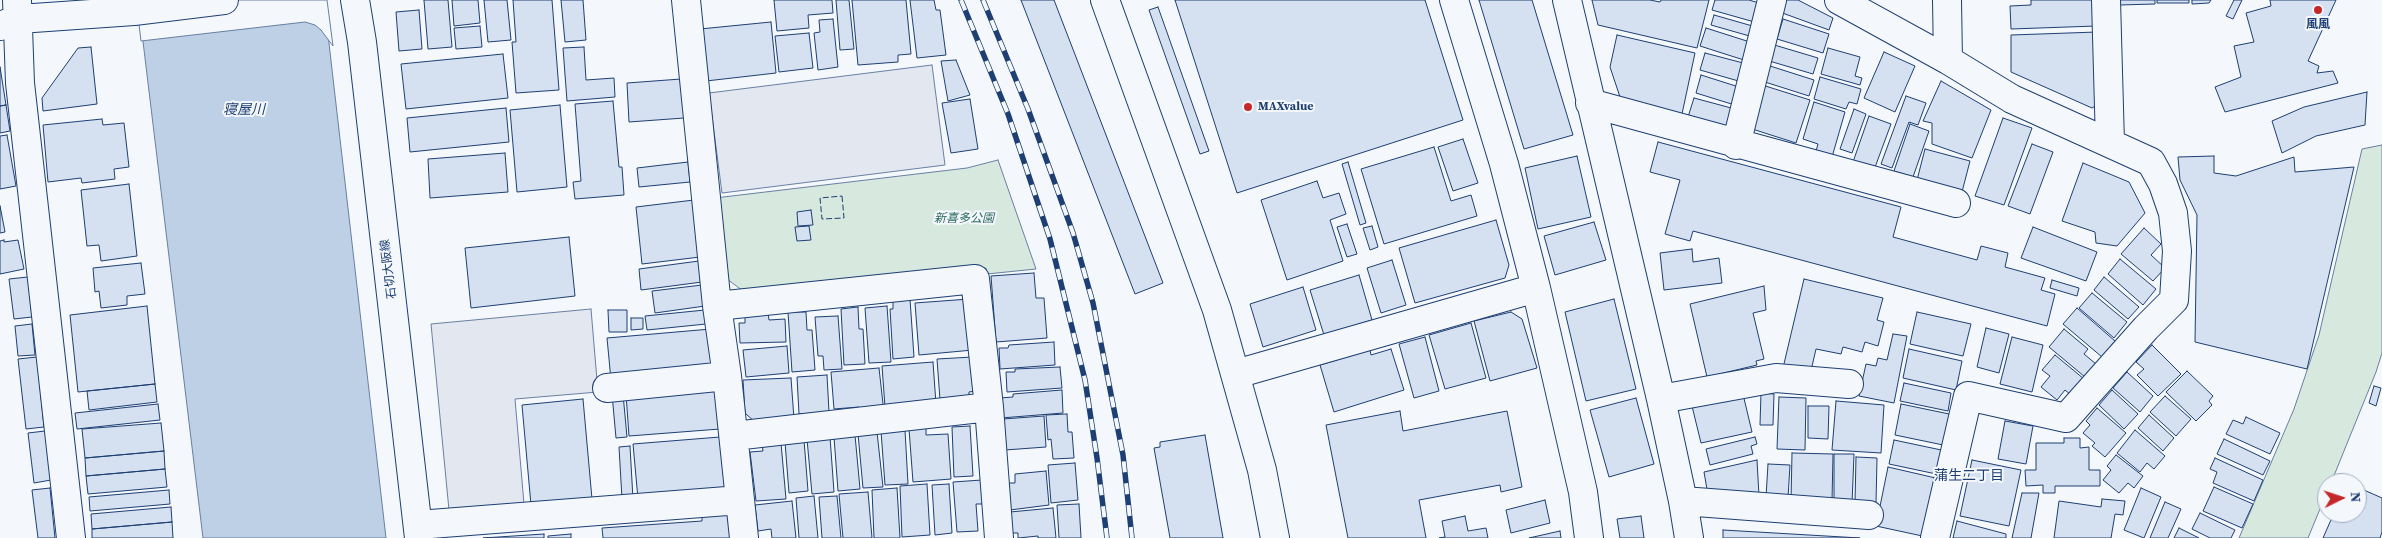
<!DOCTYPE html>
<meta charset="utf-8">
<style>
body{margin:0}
#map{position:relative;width:2382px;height:538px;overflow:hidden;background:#f4f7fb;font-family:"Source Serif 4",serif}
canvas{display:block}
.north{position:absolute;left:2317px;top:473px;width:50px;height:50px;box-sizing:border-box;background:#f4f7fb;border:1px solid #9eadc5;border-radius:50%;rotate:86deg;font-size:14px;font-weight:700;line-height:20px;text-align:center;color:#1d3f73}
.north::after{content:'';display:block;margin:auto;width:18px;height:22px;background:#c62828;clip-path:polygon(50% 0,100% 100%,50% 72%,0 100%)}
</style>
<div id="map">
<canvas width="2382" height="538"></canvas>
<div class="north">N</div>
</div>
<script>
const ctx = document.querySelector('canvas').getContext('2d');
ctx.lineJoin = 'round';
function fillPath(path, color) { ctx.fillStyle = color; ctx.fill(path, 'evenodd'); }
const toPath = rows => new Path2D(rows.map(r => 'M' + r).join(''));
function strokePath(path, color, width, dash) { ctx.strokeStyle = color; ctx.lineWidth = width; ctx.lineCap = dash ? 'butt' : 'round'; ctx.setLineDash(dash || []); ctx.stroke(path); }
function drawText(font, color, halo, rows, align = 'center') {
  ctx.font = font + ' "Source Serif 4","Noto Sans JP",serif'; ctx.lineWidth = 4; ctx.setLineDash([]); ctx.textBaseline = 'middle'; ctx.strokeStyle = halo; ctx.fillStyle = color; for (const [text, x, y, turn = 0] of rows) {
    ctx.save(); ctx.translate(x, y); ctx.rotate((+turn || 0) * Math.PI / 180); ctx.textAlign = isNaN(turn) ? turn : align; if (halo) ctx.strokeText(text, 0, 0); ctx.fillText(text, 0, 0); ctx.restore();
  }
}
const green = toPath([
 [2382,145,2382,353,2376,372,2331,483,2327,483,2327,492,2308,538,2239,538,2294,409,2319,335,2362,149,2382,145],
 [998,160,1036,269,987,274,986,268,743,291,727,279,715,198,967,168,998,160]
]);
const parking = toPath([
 [932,65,945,165,722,193,709,93,932,65],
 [591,309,598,392,515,399,524,504,449,510,431,324,591,309]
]);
const water = toPath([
 [138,0,324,0,386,538,203,538,138,0]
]);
const pier = toPath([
 [136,0,327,0,333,46,321,30,315,25,305,22,141,41,136,0]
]);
const building = toPath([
 [424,0,448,0,452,47,428,49,424,0],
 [452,0,478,0,480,23,454,26,452,0],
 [484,0,507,0,511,40,488,42,484,0],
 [513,0,552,0,559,90,516,93,512,42,516,42,513,0],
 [561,0,583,0,586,40,565,42,561,0],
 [774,0,832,0,833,13,808,15,809,28,777,31,774,0],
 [836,0,849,0,854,49,840,50,836,0],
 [852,0,906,0,911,54,898,55,898,62,858,65,852,0],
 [910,0,934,0,936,10,940,10,946,55,917,58,910,0],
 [1021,0,1054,0,1163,283,1135,294,1021,0],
 [1175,0,1425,0,1463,120,1237,193,1175,0],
 [1479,0,1532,0,1573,135,1524,149,1479,0],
 [1592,0,1650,0,1660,2,1661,0,1709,0,1697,48,1598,25,1592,0],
 [1715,0,1749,0,1762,4,1758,23,1712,10,1715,0],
 [1780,0,1798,0,1833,18,1829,30,1777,11,1780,0],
 [2031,0,2095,0,2096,26,2011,29,2010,6,2031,5,2031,0],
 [2119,0,2155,0,2155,4,2119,5,2119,0],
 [2157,0,2189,0,2189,3,2157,3,2157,0],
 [2192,0,2211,0,2209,3,2192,4,2192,0],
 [2234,0,2242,0,2233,19,2226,16,2234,0],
 [2270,0,2336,0,2308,61,2319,66,2317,73,2333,71,2338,83,2225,112,2215,87,2241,77,2234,46,2254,42,2246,13,2271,6,2270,0],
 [1158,7,1209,151,1200,154,1149,10,1158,7],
 [419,10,422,49,399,51,396,12,419,10],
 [1714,15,1756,27,1753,37,1711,25,1714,15],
 [833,19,838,67,818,70,814,33,820,32,819,20,833,19],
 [1783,19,1829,34,1823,53,1777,39,1783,19],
 [771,22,776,73,706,81,700,29,771,22],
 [480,26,482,47,456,49,454,28,480,26],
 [1706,28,1753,43,1747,61,1700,46,1706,28],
 [2097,32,2100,103,2092,108,2011,72,2011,35,2097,32],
 [809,33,813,68,779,72,775,36,809,33],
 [1617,35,1695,53,1682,114,1621,100,1610,67,1617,35],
 [1771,44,1818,58,1813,74,1766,60,1771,44],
 [91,47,97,104,43,111,42,98,78,48,91,47],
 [584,47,586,80,614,78,615,97,567,101,563,48,584,47],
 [1828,48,1860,57,1855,76,1862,78,1860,85,1821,74,1828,48],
 [1884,52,1915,66,1895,112,1864,98,1884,52],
 [1705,53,1747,64,1742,82,1700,70,1705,53],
 [503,54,508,98,406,109,401,64,503,54],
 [956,60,970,95,948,101,941,61,956,60],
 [1770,66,1814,80,1809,96,1765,82,1770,66],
 [0,67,6,105,0,106,0,67],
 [1701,75,1742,88,1738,106,1696,93,1701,75],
 [1820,77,1861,89,1857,104,1849,102,1846,109,1814,99,1820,77],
 [681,79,684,118,629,122,627,83,681,79],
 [1941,81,1991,110,1972,158,1932,144,1932,123,1923,121,1941,81],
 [1759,84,1810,100,1796,143,1746,127,1759,84],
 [2367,92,2365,125,2316,136,2282,153,2272,121,2304,107,2367,92],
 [1906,96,1926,103,1918,125,1909,122,1892,168,1881,164,1906,96],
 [1694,98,1735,109,1730,128,1688,117,1694,98],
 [970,99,978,149,951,153,942,103,970,99],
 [613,101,619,167,622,167,624,195,575,199,573,182,581,181,575,104,613,101],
 [1814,102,1845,112,1832,157,1816,151,1818,144,1803,139,1814,102],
 [6,105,10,131,0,133,0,106,6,105],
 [560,105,567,187,517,192,510,110,560,105],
 [506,108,509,142,410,152,407,118,506,108],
 [1854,109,1866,114,1852,153,1840,149,1854,109],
 [1869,116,1891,124,1874,170,1853,162,1869,116],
 [2003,118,2032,128,2004,205,1975,196,2003,118],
 [102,119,103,125,124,123,129,167,114,169,115,179,82,183,81,178,48,182,43,125,102,119],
 [1910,124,1929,131,1913,177,1894,171,1910,124],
 [7,135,16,186,0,189,0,136,7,135],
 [1463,139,1478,183,1453,191,1438,147,1463,139],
 [1658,142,1901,207,1893,237,1977,260,1981,246,2008,253,2005,267,2045,278,2041,290,2055,294,2047,326,1693,231,1690,241,1665,234,1680,180,1650,172,1658,142],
 [2032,144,2053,152,2030,214,2008,206,2032,144],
 [1434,147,1451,201,1471,195,1477,216,1384,244,1361,169,1434,147],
 [1925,149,1970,161,1962,192,1917,180,1925,149],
 [505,153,508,192,430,198,428,159,505,153],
 [1577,156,1591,217,1538,229,1525,168,1577,156],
 [2214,156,2214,173,2236,176,2294,157,2295,172,2354,167,2307,369,2195,342,2197,215,2180,180,2178,157,2214,156],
 [688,162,690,182,639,187,637,168,688,162],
 [1348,162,1366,223,1360,225,1342,164,1348,162],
 [2083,163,2129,182,2145,213,2117,246,2096,243,2095,232,2062,221,2083,163],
 [1317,181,1323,198,1339,193,1346,214,1330,220,1343,261,1287,280,1261,200,1317,181],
 [129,184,137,256,101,261,99,245,87,246,81,190,129,184],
 [694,200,700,257,642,264,636,207,694,200],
 [0,206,5,232,0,233,0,206],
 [811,210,813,225,798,226,797,212,811,210],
 [1496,220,1509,265,1505,278,1415,303,1399,248,1496,220],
 [1594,222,1606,260,1555,275,1544,236,1594,222],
 [1347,224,1357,254,1347,257,1337,227,1347,224],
 [809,226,811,240,797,241,795,227,809,226],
 [1372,226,1378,247,1370,250,1363,228,1372,226],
 [2033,227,2097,252,2086,281,2021,258,2033,227],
 [2144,228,2161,244,2151,255,2165,268,2153,281,2121,254,2144,228],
 [569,237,575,296,471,308,465,248,569,237],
 [4,240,4,242,18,240,24,269,0,274,0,241,4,240],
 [1692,249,1693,262,1719,258,1722,283,1664,290,1660,253,1692,249],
 [2120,259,2156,289,2143,305,2108,274,2120,259],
 [1392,260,1406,305,1381,313,1367,268,1392,260],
 [699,261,702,282,641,290,639,269,699,261],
 [141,263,145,294,127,296,127,305,101,308,99,291,95,292,93,268,141,263],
 [1034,273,1036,298,1044,298,1047,338,996,342,991,276,1034,273],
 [1359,275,1372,320,1324,335,1310,290,1359,275],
 [28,277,32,317,14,319,9,279,28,277],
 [2104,277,2139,307,2128,319,2094,290,2104,277],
 [1804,279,1883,298,1877,320,1884,322,1878,346,1865,342,1862,352,1843,347,1841,354,1816,349,1810,375,1783,368,1804,279],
 [2052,280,2079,288,2077,296,2050,288,2052,280],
 [702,285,705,306,655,313,652,291,702,285],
 [1764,286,1766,310,1753,313,1764,359,1756,361,1757,365,1707,377,1690,304,1764,286],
 [1303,287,1316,330,1263,347,1250,304,1303,287],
 [2092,293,2127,322,2114,338,2079,308,2092,293],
 [910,299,914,357,893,359,890,309,893,309,893,300,910,299],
 [969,299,973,350,919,355,915,303,969,299],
 [1614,299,1636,389,1586,401,1565,312,1614,299],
 [147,306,155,384,78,392,70,315,147,306],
 [887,306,891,362,869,363,865,308,887,306],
 [858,307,859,329,863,329,865,364,844,365,841,309,858,307],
 [2077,308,2115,341,2102,357,2063,324,2077,308],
 [608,310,627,310,627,332,609,332,608,310],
 [705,310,706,324,647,330,645,316,705,310],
 [768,312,769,320,785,319,786,342,740,343,739,323,745,323,745,313,768,312],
 [788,312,806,312,807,330,812,330,815,370,792,372,788,312],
 [1511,312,1522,319,1537,368,1490,381,1474,321,1511,312],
 [1917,312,1971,324,1963,356,1910,344,1917,312],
 [838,316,842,369,824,370,823,356,818,356,815,317,838,316],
 [631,318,643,318,643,329,631,330,631,318],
 [1471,323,1486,378,1445,389,1429,335,1471,323],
 [32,324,35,355,18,356,15,326,32,324],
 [1986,328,2009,334,1999,373,1977,367,1986,328],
 [711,329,714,372,611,380,607,338,711,329],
 [2064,329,2088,349,2084,354,2096,364,2085,377,2049,347,2064,329],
 [1893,334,1907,336,1894,403,1859,396,1866,364,1876,366,1878,358,1887,360,1893,334],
 [1425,337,1439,391,1414,398,1399,344,1425,337],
 [2012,337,2043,345,2032,392,2000,384,2012,337],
 [1054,342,1055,365,1000,369,999,348,1008,348,1009,345,1054,342],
 [2152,345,2181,374,2158,396,2137,375,2144,369,2136,362,2152,345],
 [787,346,789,373,746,377,743,350,787,346],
 [1391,349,1404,390,1334,412,1320,365,1370,350,1371,355,1391,349],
 [1909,349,1962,361,1956,390,1903,378,1909,349],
 [2055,355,2084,379,2071,395,2065,390,2057,400,2041,387,2050,376,2042,370,2055,355],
 [37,357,44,427,26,429,18,359,37,357],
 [973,357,975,391,969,392,969,398,940,400,937,359,973,357],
 [933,362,936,404,885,407,882,366,933,362],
 [1060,367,1062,388,1007,392,1006,372,1015,372,1015,369,1060,367],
 [879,368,883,404,881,408,859,410,859,407,834,409,831,372,879,368],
 [2187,371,2213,396,2209,401,2212,405,2196,421,2166,392,2187,371],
 [2127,372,2153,396,2140,412,2113,388,2127,372],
 [827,375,829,412,799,414,797,377,827,375],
 [791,378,794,419,756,423,745,413,743,380,791,378],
 [1904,383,1951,393,1948,411,1900,401,1904,383],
 [155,384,157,402,89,410,87,391,155,384],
 [2374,386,2381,388,2376,406,2369,403,2374,386],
 [716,387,720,429,629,436,626,394,716,387],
 [1062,390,1063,413,1001,418,1000,398,1013,397,1013,394,1062,390],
 [1742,390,1752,432,1701,443,1691,402,1742,390],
 [2112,390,2138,414,2124,429,2099,405,2112,390],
 [1761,393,1774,394,1773,425,1760,425,1761,393],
 [612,394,623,394,627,437,616,438,612,394],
 [2165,396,2191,419,2176,436,2150,412,2165,396],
 [1779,397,1806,398,1805,450,1777,449,1779,397],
 [1636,398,1654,464,1609,477,1590,410,1636,398],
 [583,399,592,499,531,505,522,405,583,399],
 [1836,401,1884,405,1881,453,1832,450,1836,401],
 [158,404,160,420,77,429,75,413,158,404],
 [1901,404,1954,415,1948,446,1895,435,1901,404],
 [1808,406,1829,406,1828,439,1808,438,1808,406],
 [2097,408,2126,433,2105,457,2092,446,2095,443,2083,433,2090,425,2086,421,2097,408],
 [1400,411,1403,431,1507,411,1522,487,1501,492,1500,485,1419,500,1426,538,1348,538,1326,425,1400,411],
 [1067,414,1068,432,1072,432,1074,458,1053,459,1051,439,1048,440,1046,415,1067,414],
 [2149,415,2174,438,2163,451,2138,428,2149,415],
 [1044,416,1046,447,1005,450,1003,419,1044,416],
 [2246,417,2280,433,2270,454,2226,434,2233,420,2243,424,2246,417],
 [2005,421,2033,426,2026,464,1998,459,2005,421],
 [161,423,164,451,85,458,82,429,161,423],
 [970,426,973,476,954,477,952,427,970,426],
 [926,427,926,435,948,434,951,479,913,482,909,429,926,427],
 [905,430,908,484,885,485,881,431,905,430],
 [2135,430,2165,456,2154,469,2147,463,2140,472,2117,453,2135,430],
 [45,431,51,480,34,483,28,433,45,431],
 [877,432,883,487,863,488,858,434,877,432],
 [855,435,860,489,838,491,834,437,855,435],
 [1205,435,1223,538,1170,538,1154,448,1160,447,1160,442,1205,435],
 [720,437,725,491,638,499,633,444,720,437],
 [830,437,834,492,812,494,807,439,830,437],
 [1755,437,1757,444,1751,446,1753,454,1710,465,1706,449,1755,437],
 [2064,438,2080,438,2080,448,2089,447,2089,470,2100,470,2100,486,2055,486,2055,493,2043,493,2043,485,2026,486,2025,470,2036,470,2036,443,2064,443,2064,438],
 [2224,439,2270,461,2263,475,2217,454,2224,439],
 [804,440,808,491,789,493,785,442,804,440],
 [1894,440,1946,451,1941,475,1889,464,1894,440],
 [781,443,786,499,756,501,750,452,763,451,762,444,781,443],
 [630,446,633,499,622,499,619,447,630,446],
 [164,451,165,469,86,476,85,458,164,451],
 [1792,453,1833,454,1832,502,1791,501,1792,453],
 [1834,454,1854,454,1852,504,1834,504,1834,454],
 [2116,455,2143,476,2134,488,2128,483,2119,493,2103,480,2111,470,2107,466,2116,455],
 [1856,457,1877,458,1876,503,1855,503,1856,457],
 [2215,458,2263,480,2254,501,2213,483,2217,472,2210,469,2215,458],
 [1757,460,1759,496,1708,495,1704,472,1757,460],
 [1972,460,2021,470,2009,526,1960,516,1972,460],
 [1075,463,1078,500,1051,503,1048,465,1075,463],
 [1768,464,1790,465,1788,498,1766,497,1768,464],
 [1888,467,1940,479,1927,537,1876,526,1888,467],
 [165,469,167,487,88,494,86,476,165,469],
 [1046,471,1049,505,1010,510,1007,483,1015,483,1015,474,1046,471],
 [982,480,984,504,976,504,978,531,957,532,953,482,982,480],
 [927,484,930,535,902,537,900,486,927,484],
 [949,484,952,533,935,535,932,485,949,484],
 [2214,487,2253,504,2242,528,2203,511,2214,487],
 [2357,487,2382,498,2382,532,2380,538,2323,538,2334,513,2357,513,2357,487],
 [50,488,55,538,38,538,32,490,50,488],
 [897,488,900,538,874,538,872,490,897,488],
 [2141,488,2161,497,2144,538,2124,530,2141,488],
 [169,490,170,504,90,511,89,497,169,490],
 [868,492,872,538,843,538,839,494,868,492],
 [2022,493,2039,493,2031,538,2012,538,2022,493],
 [814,496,818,538,799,538,796,498,814,496],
 [837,496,841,538,822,538,819,497,837,496],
 [2102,499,2125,501,2123,515,2115,514,2111,538,2054,538,2059,501,2101,507,2102,499],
 [1545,500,1550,523,1511,533,1506,510,1545,500],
 [792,501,796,538,772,538,771,529,758,531,755,505,792,501],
 [2165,502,2181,509,2168,538,2150,538,2165,502],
 [1079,504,1081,538,1059,538,1057,505,1079,504],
 [171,507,172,522,92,529,91,514,171,507],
 [1053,508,1056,538,1038,538,1038,536,1018,538,1018,533,1012,533,1010,512,1053,508],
 [2200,513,2235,530,2231,538,2210,538,2192,529,2200,513],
 [729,514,731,538,603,538,602,528,702,521,702,516,729,514],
 [1465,516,1468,531,1486,528,1488,538,1439,538,1445,537,1442,521,1465,516],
 [1641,516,1644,538,1620,538,1617,519,1641,516],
 [1957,521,2006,534,2006,538,1953,538,1957,521],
 [172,522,173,538,92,538,92,529,172,522],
 [2179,528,2199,538,2174,538,2179,528],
 [1723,530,1860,538,1723,538,1723,530],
 [1560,531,1561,538,1529,538,1560,531],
 [544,534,544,538,483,538,544,534],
 [571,534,571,538,548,538,548,536,571,534]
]);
const minor = toPath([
 [17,0,20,83,71,538],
 [686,0,717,306,727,376,744,538],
 [1454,0,1504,164,1536,288,1583,492,1589,538],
 [1567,0,1661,399,1683,501,1689,538],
 [1839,0,1948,60,2012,99,2151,162,2163,184,2173,213,2177,251,2174,300,2146,328,2066,418,1968,396,1935,538],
 [1947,0,1948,60],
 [2106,0,2110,143],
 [0,26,19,19,134,11,224,0],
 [1590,103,1956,203],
 [1736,145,1772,0],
 [717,306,975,279,989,407,999,538],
 [1236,374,1536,288],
 [607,388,727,376],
 [1661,399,1776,378,1849,384],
 [734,436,989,407],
 [1683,501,1869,515],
 [418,525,740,500]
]);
const tertiary = toPath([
 [1105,0,1217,310,1262,470,1275,538]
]);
const secondary = toPath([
 [355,0,362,42,419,538]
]);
const rail = toPath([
 [961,0,1008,114,1050,239,1085,380,1097,458,1107,538],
 [983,0,1028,109,1073,233,1093,303,1123,455,1132,538]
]);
const fence = toPath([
 [842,196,844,218,822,219,820,198,842,196]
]);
const markers = [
 [2318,10,5,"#c62828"],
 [1248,107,5,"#c62828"]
];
const poiNames = [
 ["風風",2318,25],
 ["MAXvalue",1258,107,"left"]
];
const parkNames = [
 ["新喜多公園",964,219]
];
const streetNames = [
 ["石切大阪線",389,269,-97]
];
const waterNames = [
 ["寝屋川",244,110]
];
const neighbourhoodNames = [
 ["蒲生二丁目",1969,476]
];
fillPath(green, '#d7e8df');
strokePath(green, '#687fa3', 1);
fillPath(parking, '#e3e8f0');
strokePath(parking, '#687fa3', 1);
fillPath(water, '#bed0e5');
strokePath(water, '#687fa3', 1);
fillPath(pier, '#f4f7fb');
strokePath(pier, '#687fa3', 1);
fillPath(building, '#d5e0f0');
strokePath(building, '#1d3f73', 1);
strokePath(minor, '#1d3f73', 30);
strokePath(tertiary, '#1d3f73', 30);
strokePath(secondary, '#1d3f73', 30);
strokePath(minor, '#f4f7fb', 28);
strokePath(tertiary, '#f4f7fb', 28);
strokePath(secondary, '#f4f7fb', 28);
strokePath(rail, '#1d3f73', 5.5);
strokePath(rail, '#f4f7fb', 4, [11]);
strokePath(fence, '#1d3f73', 1, [6, 2.5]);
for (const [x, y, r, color] of markers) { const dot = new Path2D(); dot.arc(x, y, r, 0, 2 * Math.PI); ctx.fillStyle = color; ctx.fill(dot); strokePath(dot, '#f4f7fb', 2); }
drawText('bold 12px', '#1d3f73', '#f4f7fb', poiNames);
drawText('italic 12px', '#2c6c60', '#f4f7fb', parkNames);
drawText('12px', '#1d3f73', '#f4f7fb', streetNames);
drawText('italic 14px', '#1d3f73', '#f4f7fb', waterNames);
drawText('14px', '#1d3f73', '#f4f7fb', neighbourhoodNames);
</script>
